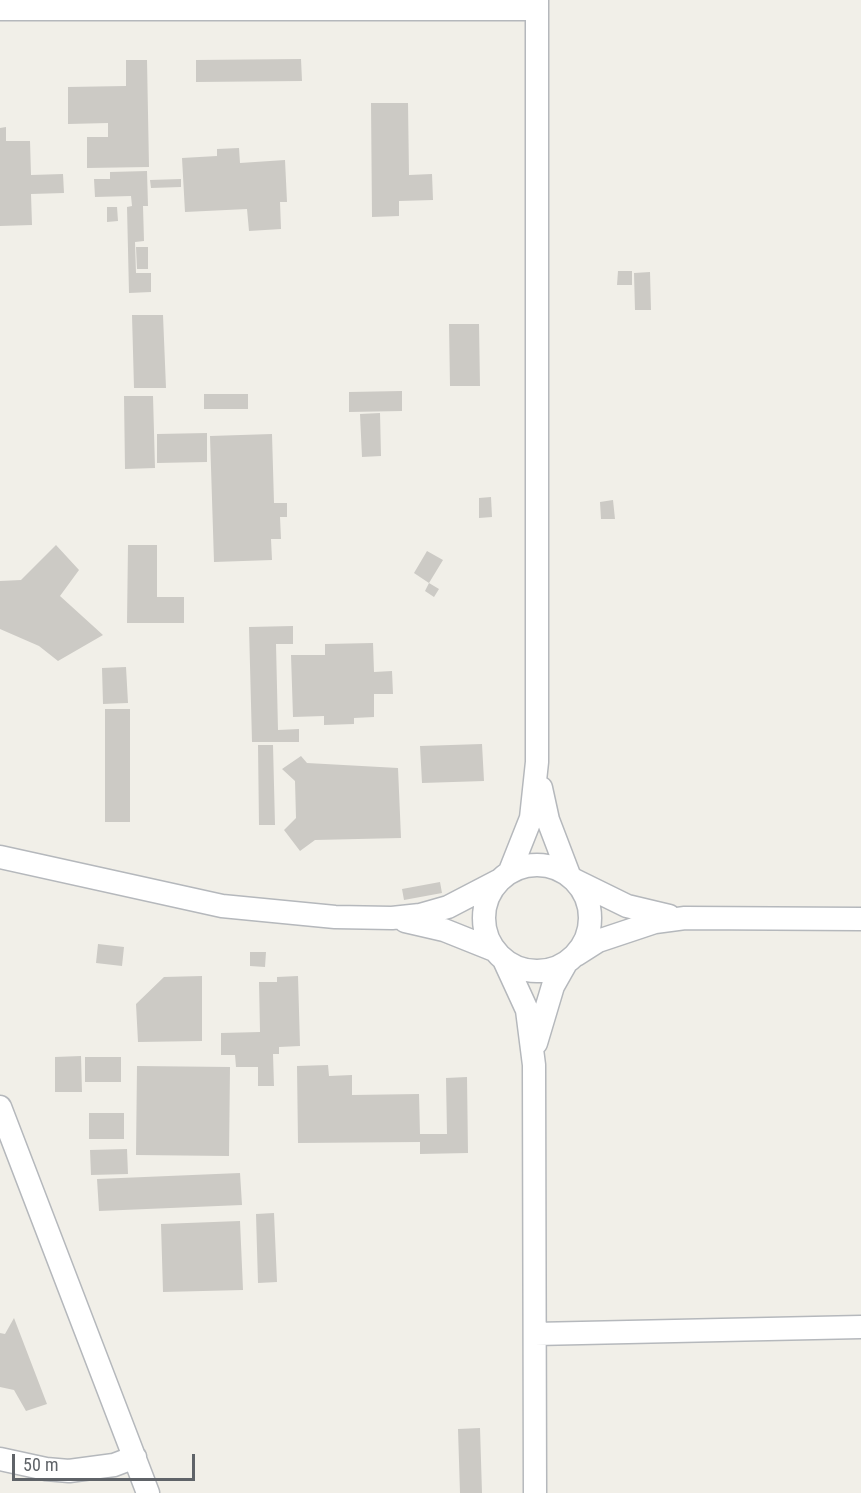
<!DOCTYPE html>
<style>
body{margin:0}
#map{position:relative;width:861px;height:1493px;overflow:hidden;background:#f1efe8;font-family:"Roboto Condensed",sans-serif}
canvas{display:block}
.scale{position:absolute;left:12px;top:1454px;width:183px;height:27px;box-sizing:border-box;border:3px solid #5f6368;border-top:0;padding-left:8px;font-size:18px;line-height:21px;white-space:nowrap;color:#5f6368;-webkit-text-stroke:4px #fff;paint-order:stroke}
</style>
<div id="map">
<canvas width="861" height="1493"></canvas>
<div class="scale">50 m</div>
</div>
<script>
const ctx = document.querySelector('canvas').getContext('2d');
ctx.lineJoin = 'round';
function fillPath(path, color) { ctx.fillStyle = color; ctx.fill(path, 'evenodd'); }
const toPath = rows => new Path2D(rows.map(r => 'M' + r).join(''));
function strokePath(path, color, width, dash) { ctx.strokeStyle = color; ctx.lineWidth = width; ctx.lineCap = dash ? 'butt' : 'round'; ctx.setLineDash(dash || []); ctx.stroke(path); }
const building = toPath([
 [301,59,302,81,196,82,196,60],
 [126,60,147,60,149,167,87,168,87,137,108,137,108,123,68,124,68,87,126,86],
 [371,103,408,103,409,175,432,174,433,200,399,201,399,216,372,217],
 [6,127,6,141,30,141,31,175,63,174,64,193,31,194,32,225,0,226,0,128],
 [239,148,240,163,285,160,287,202,280,202,281,229,249,231,247,209,185,212,182,158,217,156,217,149],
 [147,171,148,206,143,206,144,241,135,242,136,273,151,273,151,292,129,293,127,207,132,206,131,196,95,197,94,179,110,179,110,172],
 [181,179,181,187,151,188,150,180],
 [107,207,117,207,118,221,107,222],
 [136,247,148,247,148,269,137,269],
 [618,271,632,271,632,285,617,285],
 [650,272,651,310,635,310,634,273],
 [132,315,163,315,166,388,134,388],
 [449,324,479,324,480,386,450,386],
 [402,391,402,411,349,412,349,392],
 [204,394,248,394,248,409,204,409],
 [124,396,153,396,155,468,125,469],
 [380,413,381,456,362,457,360,414],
 [207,433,207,462,157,463,157,434],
 [272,434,274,503,287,503,287,517,280,517,281,539,271,539,272,560,214,562,210,436],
 [491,497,492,517,479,518,479,498],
 [613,500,615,519,601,519,600,502],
 [56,545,79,570,60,596,103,635,58,661,39,646,0,629,0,581,21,580],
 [128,545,157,545,157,597,184,597,184,623,127,623],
 [427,551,443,560,429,583,414,573],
 [429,583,439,589,434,597,425,591],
 [293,626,293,644,276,644,278,730,299,729,299,742,252,742,249,627],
 [373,643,374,672,392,671,393,694,374,694,374,717,354,718,354,724,324,725,324,716,293,717,291,655,325,655,325,644],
 [126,667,128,703,103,704,102,668],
 [105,709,130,709,130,822,105,822],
 [482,744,484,781,422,783,420,746],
 [258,745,273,745,275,825,259,825],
 [301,756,307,763,398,768,401,838,315,840,300,851,284,830,296,818,295,781,282,769],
 [440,882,442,893,404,900,402,889],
 [98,944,124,947,122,966,96,963],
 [250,952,266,952,265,967,250,966],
 [202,976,202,1041,138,1042,136,1004,164,977],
 [298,976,300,1046,279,1047,279,1054,273,1054,274,1086,258,1086,258,1067,236,1067,235,1055,221,1055,221,1033,260,1032,259,982,277,982,277,977],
 [81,1056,82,1092,55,1092,55,1057],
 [85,1057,121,1057,121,1082,85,1082],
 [328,1065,329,1076,352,1075,352,1095,419,1094,420,1134,447,1134,446,1078,467,1077,468,1153,420,1154,420,1142,298,1143,297,1066],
 [137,1066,230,1067,229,1156,136,1155],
 [89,1113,124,1113,124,1139,89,1139],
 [127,1149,128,1174,91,1175,90,1150],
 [240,1173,242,1205,99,1211,97,1179],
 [274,1213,277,1282,258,1283,256,1214],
 [240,1221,243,1290,163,1292,161,1224],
 [14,1318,47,1404,26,1411,14,1390,0,1387,0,1333,5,1334],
 [480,1428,482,1493,460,1493,458,1429]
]);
const street = toPath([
 [0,9,537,9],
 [541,788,548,820,569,875],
 [0,857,222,906,335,917,392,918,420,915,448,907,498,881],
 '484 918a53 53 0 1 1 106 0a53 53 0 1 1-106 0Z',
 [510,871,531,818,537,762,537,0],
 [574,880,627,906,669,916],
 [405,921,444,930,494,950],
 [576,955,598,941,655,922,685,918,861,919],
 [504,960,527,1010,534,1065,535,1493],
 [536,1043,553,986,566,963],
 [0,1107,148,1493],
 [535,1334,861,1327],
 [0,1459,46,1469,69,1471,114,1465,135,1457]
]);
fillPath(building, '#cccac5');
strokePath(street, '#b5b8bc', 25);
strokePath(street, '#fff', 22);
</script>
